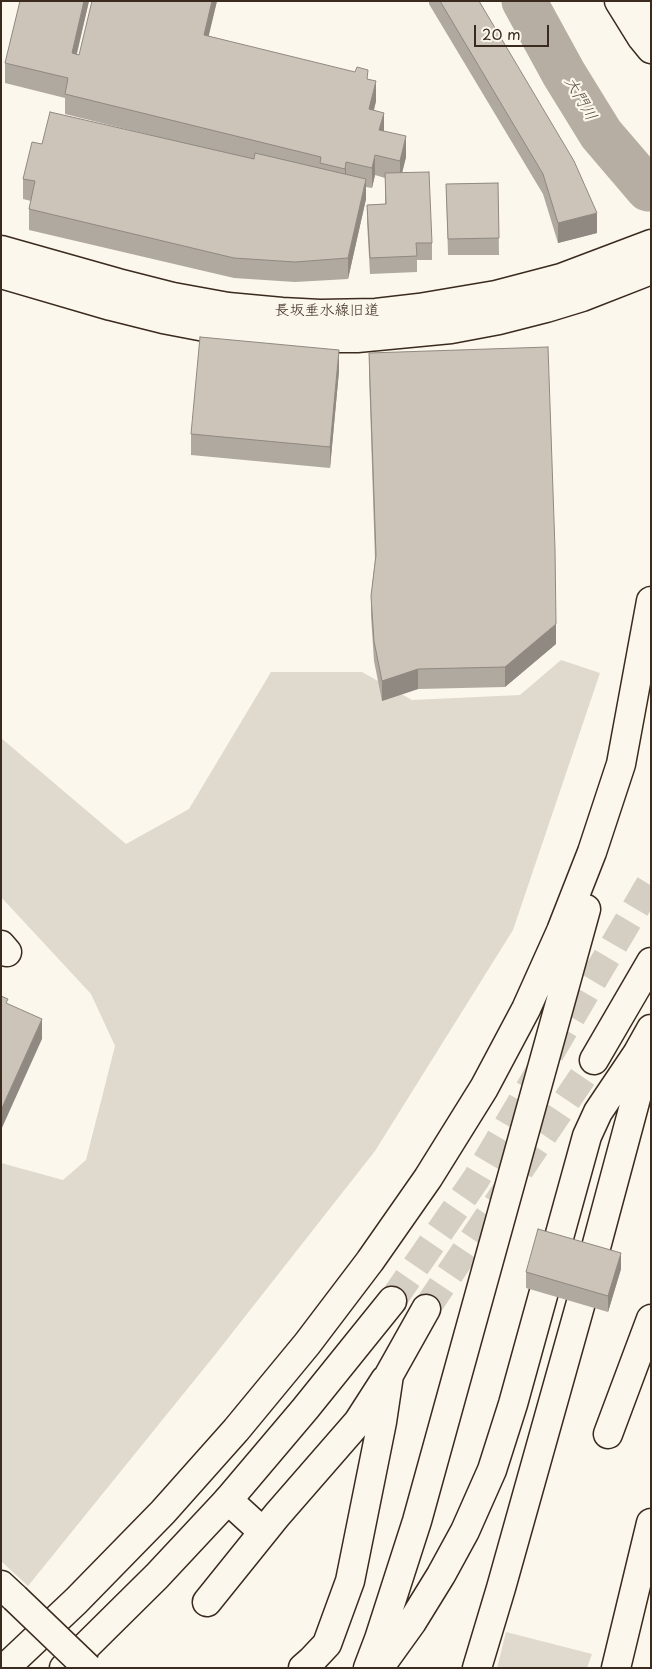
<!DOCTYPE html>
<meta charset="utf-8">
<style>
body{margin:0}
#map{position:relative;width:652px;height:1669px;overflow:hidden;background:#fbf7ec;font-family:"Playpen Sans",sans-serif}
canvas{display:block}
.frame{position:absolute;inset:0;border:2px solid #3b2a1e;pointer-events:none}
.scale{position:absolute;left:474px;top:25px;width:75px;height:22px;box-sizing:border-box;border:2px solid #3b2a1e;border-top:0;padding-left:6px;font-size:15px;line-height:18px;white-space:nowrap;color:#3b2a1e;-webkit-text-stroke:4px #fbf7ec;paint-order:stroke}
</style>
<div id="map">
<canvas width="652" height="1669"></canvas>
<div class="frame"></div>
<div class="scale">20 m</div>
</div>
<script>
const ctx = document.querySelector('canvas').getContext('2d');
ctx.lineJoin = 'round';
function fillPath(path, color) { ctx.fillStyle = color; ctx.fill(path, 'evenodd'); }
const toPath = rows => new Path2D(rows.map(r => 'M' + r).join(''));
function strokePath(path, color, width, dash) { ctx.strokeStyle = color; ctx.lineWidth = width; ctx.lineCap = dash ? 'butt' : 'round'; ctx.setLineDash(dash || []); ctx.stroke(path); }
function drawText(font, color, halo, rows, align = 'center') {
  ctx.font = font + ' "Playpen Sans","Klee One",sans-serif'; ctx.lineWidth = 4.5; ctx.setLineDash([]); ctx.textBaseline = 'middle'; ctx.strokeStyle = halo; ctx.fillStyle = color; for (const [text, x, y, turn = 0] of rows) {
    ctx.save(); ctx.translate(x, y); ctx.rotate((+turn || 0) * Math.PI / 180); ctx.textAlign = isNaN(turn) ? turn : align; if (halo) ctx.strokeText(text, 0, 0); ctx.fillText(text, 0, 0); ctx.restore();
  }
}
const green = toPath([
 [561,660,600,673,513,930,375,1151,214,1356,28,1586,1,1561,1,1163,63,1180,86,1160,115,1046,91,994,1,897,1,738,126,844,189,809,271,672,362,672,412,700,520,695],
 [506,1632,592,1654,587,1668,497,1668]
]);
const river = toPath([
 [524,1,564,74,601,134,648,189]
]);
const minorTunnel = toPath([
 [426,1309,594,1060]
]);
const highwayTunnel = toPath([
 [392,1301,476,1179,651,882]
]);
const minor = toPath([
 [1,250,118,283,173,297,228,307,282,312,320,314,376,313,419,308,496,295,561,278,651,244],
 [1,274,111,306,163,319,210,328,258,335,310,338,357,338,451,329,499,320,546,308,582,297,651,270],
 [1,945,7,952],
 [594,1060,651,962],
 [608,1434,651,1319],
 [228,1500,263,1532],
 [1,1585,15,1598],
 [207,1602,277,1515,358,1422,385,1380],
 [303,1668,311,1661,327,1644,350,1581,382,1422,389,1375,426,1309]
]);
const major = toPath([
 [619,1,642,38,651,49]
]);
const highway = toPath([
 [646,1,651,39],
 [5,1668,76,1601,163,1512,236,1430,307,1344,370,1261,428,1178,484,1088,526,1009,561,931,592,852,621,764,651,601],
 [64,1668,157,1576,228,1500,305,1409,392,1301],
 [368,1668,379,1639,417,1521,586,909],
 [379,1668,412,1622,441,1575,465,1531,492,1470,513,1404,587,1136,598,1112,637,1054,651,1029],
 [477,1668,501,1588,587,1281,650,1046],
 [616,1668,651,1523]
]);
const minorBridge = toPath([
 [15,1598,88,1668]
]);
const wall = toPath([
 [20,1,89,1,77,54,79,55,217,1,208,36,368,79,376,101,374,110,384,131,406,157,402,173,432,243,432,260,417,260,417,272,370,274,367,222,367,205,385,204,385,178,375,175,372,188,366,187,366,199,348,279,295,282,234,278,29,230,29,209,31,201,23,199,23,179,42,144,150,135,65,114,65,98,5,83,5,63],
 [429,1,479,1,597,233,558,243,543,194,429,4],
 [498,183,499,255,448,255,446,184],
 [369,353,556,644,505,687,418,689,382,701,374,661,371,616,371,596,375,560,369,373],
 [339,371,330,468,191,455,191,434],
 [621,1269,608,1312,526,1288,526,1272]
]);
const shadedWall = toPath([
 [84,1,89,1,72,73,72,53],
 [212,1,217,1,204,56,204,35],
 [376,81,376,101,369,129,369,109],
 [384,113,384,133,379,130],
 [406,136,406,157,400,181,400,161],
 [375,155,375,175,372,188,372,168],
 [346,162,346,182,345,189,345,169],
 [366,179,366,199,348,279,348,258],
 [597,213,597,233,558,243,558,223],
 [339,350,339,371,330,468,330,447],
 [556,624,556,644,505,687,505,667],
 [418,669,418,689,382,701,382,681],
 [42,1019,42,1039,1,1130,1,1110],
 [621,1253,621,1269,608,1312,608,1296]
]);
const building = toPath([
 [20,1,84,1,72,53,79,55,92,1,212,1,204,35,355,72,357,67,368,70,367,79,376,81,369,109,384,113,379,130,406,136,400,161,375,155,372,168,346,162,345,169,320,163,321,157,65,94,68,78,5,63,20,1],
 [440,1,479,1,574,161,597,213,558,223,543,174,440,1],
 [50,112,254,159,255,153,366,179,348,258,295,262,234,258,29,209,35,181,23,179,32,142,42,144,50,112],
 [429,172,432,243,416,243,417,256,370,258,367,205,386,204,385,173,429,172],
 [498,183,499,238,448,239,446,184,498,183],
 [200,337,339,350,330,447,191,434,200,337],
 [548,347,555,549,556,624,505,667,418,669,382,681,374,641,371,596,376,555,369,353,548,347],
 [1,996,8,999,6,1003,42,1019,1,1110,1,996],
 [538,1229,621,1253,608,1296,526,1272,538,1229]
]);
const streetNames = [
 ["長坂垂水線旧道",327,311]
];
const waterNames = [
 ["大門川",580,99,60]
];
fillPath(green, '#dfd9ce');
strokePath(river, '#b6aea2', 45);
strokePath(minorTunnel, '#d5cec3', 28, [28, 14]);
strokePath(highwayTunnel, '#d5cec3', 28, [28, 14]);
strokePath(minor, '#3b2a1e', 31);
strokePath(major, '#3b2a1e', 31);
strokePath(highway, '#3b2a1e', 31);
strokePath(minor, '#fbf7ec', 28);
strokePath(major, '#fbf7ec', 28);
strokePath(highway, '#fbf7ec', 28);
strokePath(minorBridge, '#3b2a1e', 31, []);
strokePath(minorBridge, '#fbf7ec', 28);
fillPath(wall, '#afa99f');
fillPath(shadedWall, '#8f8982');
fillPath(building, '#ccc4b9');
strokePath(building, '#8f8982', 1);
drawText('15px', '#3b2a1e', '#fbf7ec', streetNames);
drawText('italic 16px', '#605246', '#fbf7ec', waterNames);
</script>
